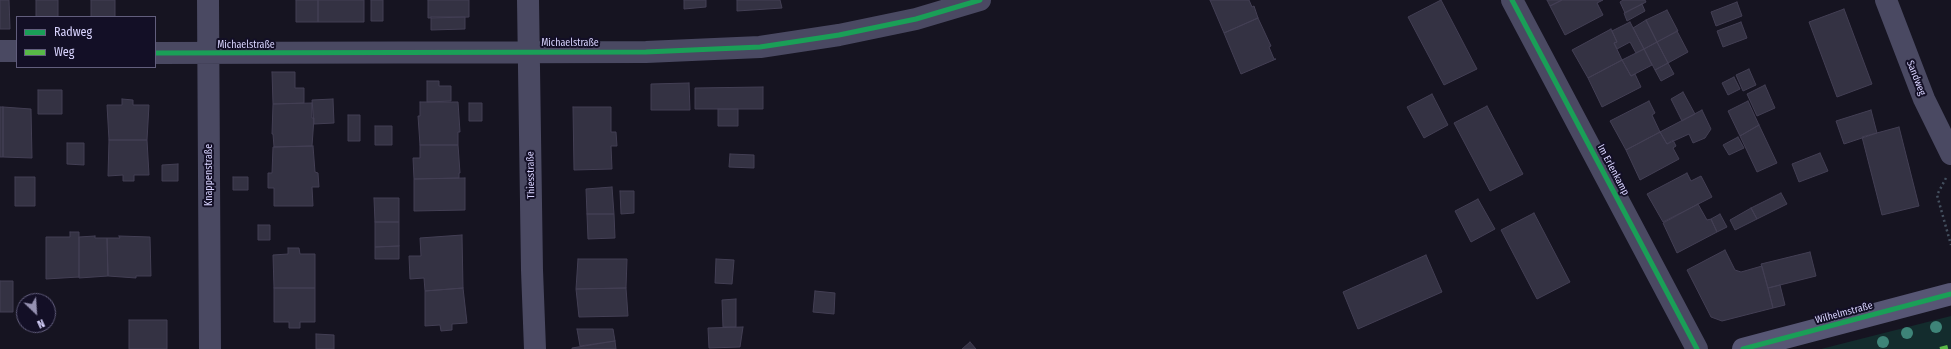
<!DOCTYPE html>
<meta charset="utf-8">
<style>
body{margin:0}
#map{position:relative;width:1951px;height:349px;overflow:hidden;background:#161421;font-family:"Fira Sans Condensed",sans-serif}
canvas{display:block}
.legend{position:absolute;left:16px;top:16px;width:140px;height:52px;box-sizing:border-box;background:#130f26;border:1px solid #625e7d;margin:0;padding:5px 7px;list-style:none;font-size:12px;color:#d9d4ff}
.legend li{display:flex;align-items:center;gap:8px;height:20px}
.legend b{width:20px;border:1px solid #625e7d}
.north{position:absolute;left:16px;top:293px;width:40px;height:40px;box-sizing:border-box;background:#130f26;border:1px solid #625e7d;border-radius:50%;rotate:155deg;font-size:11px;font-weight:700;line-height:16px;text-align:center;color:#d9d4ff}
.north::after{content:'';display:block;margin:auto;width:14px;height:18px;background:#9591b1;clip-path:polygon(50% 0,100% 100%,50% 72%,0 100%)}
</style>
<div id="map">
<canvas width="1951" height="349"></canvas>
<ul class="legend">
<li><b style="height:5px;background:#1a9f57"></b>Radweg</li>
<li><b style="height:5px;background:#58b947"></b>Weg</li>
</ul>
<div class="north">N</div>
</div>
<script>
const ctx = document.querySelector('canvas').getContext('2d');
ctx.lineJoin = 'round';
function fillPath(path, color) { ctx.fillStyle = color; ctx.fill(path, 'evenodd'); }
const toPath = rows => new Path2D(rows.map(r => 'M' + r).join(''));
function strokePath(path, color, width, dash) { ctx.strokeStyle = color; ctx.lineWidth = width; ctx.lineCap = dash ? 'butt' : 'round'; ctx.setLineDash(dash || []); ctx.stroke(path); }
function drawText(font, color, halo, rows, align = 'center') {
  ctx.font = font + ' "Fira Sans Condensed",sans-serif'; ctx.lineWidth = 4; ctx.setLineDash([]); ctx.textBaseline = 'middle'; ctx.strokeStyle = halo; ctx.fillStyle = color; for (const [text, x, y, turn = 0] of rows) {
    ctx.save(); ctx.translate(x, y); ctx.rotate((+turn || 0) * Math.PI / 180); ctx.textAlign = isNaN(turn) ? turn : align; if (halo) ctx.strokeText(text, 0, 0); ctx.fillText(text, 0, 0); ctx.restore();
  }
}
const green = toPath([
 [1951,316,1951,349,1821,349]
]);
const building = toPath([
 [0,0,9,0,10,29,0,29,0,0],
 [36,0,58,0,58,17,36,17,36,0],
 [91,0,115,0,115,17,91,17,91,0],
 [296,0,318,0,318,22,296,22,296,0],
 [318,0,364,0,364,22,318,22,318,0],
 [371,0,383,0,383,21,371,21,371,0],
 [428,0,469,0,469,17,428,18,428,0],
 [684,0,706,0,706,7,684,9,684,0],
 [737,0,780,0,782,8,737,11,737,0],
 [1210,0,1249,0,1252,7,1254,6,1258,18,1224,33,1210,0],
 [1441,0,1477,69,1444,85,1408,17,1441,0],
 [1547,0,1562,0,1550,6,1547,0],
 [1562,0,1603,0,1597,3,1603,15,1565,35,1550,6,1562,0],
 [1623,0,1645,0,1646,2,1625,13,1620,2,1623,0],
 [1737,2,1742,16,1716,26,1711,12,1737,2],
 [1642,4,1645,11,1627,21,1624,13,1642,4],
 [1844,9,1872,84,1837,97,1809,22,1844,9],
 [1667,10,1678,31,1657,42,1646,20,1667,10],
 [431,17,465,17,465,29,431,30,431,17],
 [1258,18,1271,46,1269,47,1274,59,1276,59,1241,74,1224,33,1258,18],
 [1646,20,1657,42,1644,49,1633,28,1646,20],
 [1630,22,1644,49,1636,53,1630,42,1617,49,1614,43,1617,42,1612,31,1630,22],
 [1741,22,1747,38,1723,47,1717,31,1741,22],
 [1611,29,1617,42,1614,43,1622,60,1588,78,1572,50,1611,29],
 [1677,31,1688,52,1668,63,1657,42,1677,31],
 [1657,42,1668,63,1655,70,1644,49,1657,42],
 [1644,49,1652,65,1631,76,1622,60,1644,49],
 [1622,60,1631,76,1635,74,1641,87,1602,107,1588,78,1622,60],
 [1668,63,1674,74,1661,81,1655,70,1668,63],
 [1749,69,1756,85,1743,91,1736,75,1749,69],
 [272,72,295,72,295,88,304,88,304,103,273,104,272,72],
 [1734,77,1740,89,1728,95,1722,83,1734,77],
 [427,81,439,81,439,86,451,86,451,101,427,102,427,81],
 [689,83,690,110,651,110,651,84,689,83],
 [1765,85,1775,108,1757,116,1747,94,1765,85],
 [763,87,763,109,695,109,695,88,763,87],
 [38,90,62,90,62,114,38,114,38,90],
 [1683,92,1695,114,1682,121,1671,99,1683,92],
 [1432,94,1448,125,1424,138,1407,107,1432,94],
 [122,99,133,100,133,105,149,105,147,140,109,140,107,105,122,105,122,99],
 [333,99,334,123,314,124,312,100,333,99],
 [1649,101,1655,113,1652,115,1660,132,1626,150,1610,121,1649,101],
 [1748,101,1759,125,1740,136,1728,111,1748,101],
 [420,102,458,102,460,132,458,132,458,145,420,145,418,116,420,116,420,102],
 [312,103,312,118,314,118,312,146,274,147,273,134,272,134,273,104,312,103],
 [469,103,482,103,482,121,469,121,469,103],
 [1487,106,1523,174,1490,191,1454,123,1487,106],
 [0,107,3,107,3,157,0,157,0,107],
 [3,107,31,109,32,158,3,157,3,107],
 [573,107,611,107,611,132,616,132,617,146,611,146,612,169,574,170,573,107],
 [718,109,738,109,738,126,718,126,718,109],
 [1702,110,1711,129,1705,138,1693,143,1689,134,1667,144,1660,132,1702,110],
 [1871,110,1877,133,1844,144,1836,121,1871,110],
 [348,115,360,115,360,141,348,141,348,115],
 [1759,125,1777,163,1757,172,1740,136,1759,125],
 [375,126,392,126,392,145,375,145,375,126],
 [1899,127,1919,206,1882,215,1862,137,1899,127],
 [1660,132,1667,144,1673,140,1676,146,1673,148,1679,159,1640,180,1626,150,1660,132],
 [1738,137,1744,148,1729,155,1723,145,1738,137],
 [109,140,147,140,149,175,134,175,134,181,123,181,123,175,108,176,109,140],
 [67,143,84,143,84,165,67,164,67,143],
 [420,145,458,145,460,173,459,173,459,178,414,179,413,158,420,158,420,145],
 [313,146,315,172,318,173,319,187,312,187,313,206,274,206,274,188,268,188,268,173,272,173,273,147,313,146],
 [1820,153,1828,171,1799,182,1792,164,1820,153],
 [730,154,754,155,754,168,729,167,730,154],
 [178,164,178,181,162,181,162,165,178,164],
 [1687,173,1691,181,1701,176,1712,197,1663,222,1647,194,1687,173],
 [15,177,35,177,35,206,15,206,15,177],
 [233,177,248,177,248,190,233,190,233,177],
 [465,178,465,210,414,211,414,179,465,178],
 [612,187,614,214,587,214,586,189,612,187],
 [620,191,634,191,634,213,621,214,620,191],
 [1781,193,1787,204,1757,219,1751,208,1781,193],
 [374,198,399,198,399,222,375,222,374,198],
 [1478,199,1495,229,1471,242,1455,211,1478,199],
 [1698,204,1707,220,1711,219,1717,232,1677,253,1663,223,1698,204],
 [1751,208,1757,219,1735,230,1730,220,1751,208],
 [1534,213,1570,282,1537,299,1501,230,1534,213],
 [587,214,614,214,615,238,588,239,587,214],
 [1720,214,1727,227,1717,232,1711,219,1720,214],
 [375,222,399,222,399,246,375,247,375,222],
 [258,225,270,225,270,240,258,240,258,225],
 [70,232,79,232,79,277,46,279,46,237,70,237,70,232],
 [462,235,463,288,425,291,424,278,410,279,409,256,421,256,420,238,462,235],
 [95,236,95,238,107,238,108,276,79,278,79,237,95,236],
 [119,236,150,237,151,276,136,276,136,278,108,276,107,238,120,238,119,236],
 [399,246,399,259,375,259,375,247,399,246],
 [288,248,299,248,300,254,315,254,315,288,274,288,273,255,288,254,288,248],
 [1725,250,1735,270,1741,272,1762,266,1773,308,1722,321,1711,317,1687,270,1725,250],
 [1810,252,1816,276,1768,288,1761,264,1810,252],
 [1426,255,1442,292,1358,329,1343,292,1426,255],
 [578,259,627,259,626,288,576,289,578,259],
 [716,259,734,260,732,284,715,283,716,259],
 [0,281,13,281,13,312,0,312,0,281],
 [1780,285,1785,305,1773,308,1768,288,1780,285],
 [274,288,315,288,315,322,300,322,300,328,289,328,289,322,274,322,274,288],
 [463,288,467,323,452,324,452,330,441,331,440,325,425,326,425,291,463,288],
 [626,288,628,316,579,317,576,289,626,288],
 [815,291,835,293,834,314,813,312,815,291],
 [736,299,736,327,723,327,722,300,736,299],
 [129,320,167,320,167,349,129,349,129,320],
 [743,327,740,347,709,348,708,328,743,327],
 [577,329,613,329,615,341,580,346,577,329],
 [316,334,334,335,334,349,316,349,316,334],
 [615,341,616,349,572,349,572,348,615,341],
 [970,342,976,349,962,349,970,342]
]);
const path = toPath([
 [1946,178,1937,195,1951,245]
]);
const street = toPath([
 [208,0,210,349],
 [528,0,532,270,535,349],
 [1512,0,1697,349],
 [1886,0,1924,99,1951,154],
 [0,51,17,51],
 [155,53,646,52,760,47,839,35,916,19,980,0]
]);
const secondary = toPath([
 [1743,349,1951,294]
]);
const quiet = toPath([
 [1940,349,1951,346]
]);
const cycleway = toPath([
 [1512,0,1697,349],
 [155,53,646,52,760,47,839,35,916,19,980,0],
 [1743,349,1951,294]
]);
const trees = [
 [1936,327],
 [1907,333],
 [1883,342]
];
const streetNames = [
 ["Michaelstraße",570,43],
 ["Michaelstraße",246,45],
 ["Sandweg",1916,78,69],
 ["Im Erlenkamp",1613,170,62],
 ["Knappenstraße",209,175,-90],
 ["Thiesstraße",531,175,-91],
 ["Wilhelmstraße",1844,313,-15]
];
fillPath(green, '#132c2d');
fillPath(building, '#343243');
strokePath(building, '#433f54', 1);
strokePath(path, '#44505f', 2.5, [2, 3]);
strokePath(street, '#4a4962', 22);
strokePath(secondary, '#575674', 22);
strokePath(quiet, '#58b947', 4, [8, 4]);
strokePath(cycleway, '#1a9f57', 5);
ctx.fillStyle = '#3e8478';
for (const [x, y] of trees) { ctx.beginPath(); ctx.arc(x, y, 6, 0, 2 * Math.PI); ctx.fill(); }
drawText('10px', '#d9d4ff', '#130f26', streetNames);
</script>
